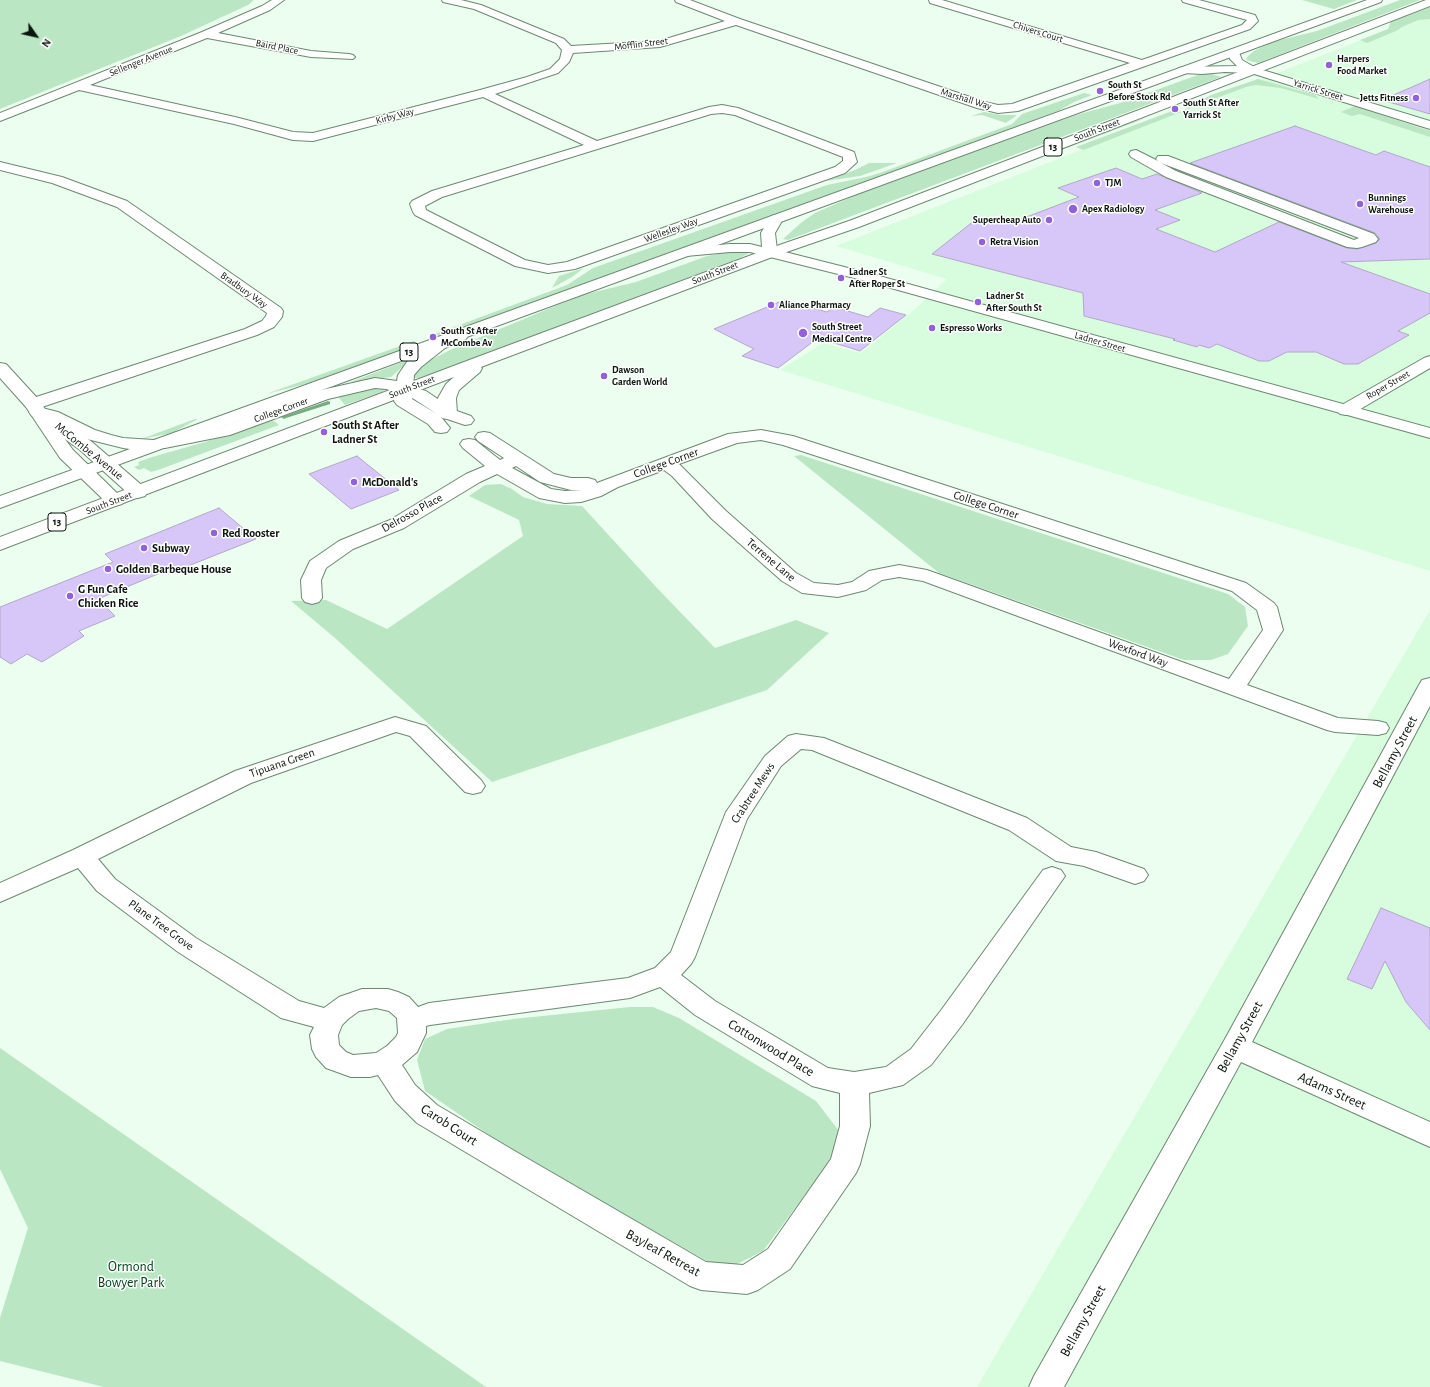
<!DOCTYPE html>
<style>
body{margin:0}
#map{position:relative;width:1430px;height:1387px;overflow:hidden;background:#ecfeef;font-family:"Alegreya Sans",sans-serif}
canvas{display:block}
.north{position:absolute;left:16px;top:16px;width:40px;height:40px;-webkit-text-stroke:3px #fff;paint-order:stroke;rotate:124deg;font-size:11px;font-weight:700;line-height:16px;text-align:center;color:#0b160d}
.north::after{content:'';display:block;margin:auto;width:14px;height:18px;background:#0b160d;clip-path:polygon(50% 0,100% 100%,50% 72%,0 100%)}
</style>
<div id="map">
<canvas width="1430" height="1387"></canvas>
<div class="north">N</div>
</div>
<script>
const ctx = document.querySelector('canvas').getContext('2d');
ctx.lineJoin = 'round';
function fillPath(path, color) { ctx.fillStyle = color; ctx.fill(path, 'evenodd'); }
const toPath = rows => new Path2D(rows.map(r => 'M' + r).join(''));
function strokePath(path, color, width, dash) { ctx.strokeStyle = color; ctx.lineWidth = width; ctx.lineCap = dash ? 'butt' : 'round'; ctx.setLineDash(dash || []); ctx.stroke(path); }
function drawText(font, color, halo, rows, align = 'center') {
  ctx.font = font + ' "Alegreya Sans",sans-serif'; ctx.lineWidth = 3; ctx.setLineDash([]); ctx.textBaseline = 'middle'; ctx.strokeStyle = halo; ctx.fillStyle = color; for (const [text, x, y, turn = 0] of rows) {
    ctx.save(); ctx.translate(x, y); ctx.rotate((+turn || 0) * Math.PI / 180); ctx.textAlign = isNaN(turn) ? turn : align; if (halo) ctx.strokeText(text, 0, 0); ctx.fillText(text, 0, 0); ctx.restore();
  }
}
const built = toPath([
 [1430,13,1430,571,780,370,823,343,861,353,914,310,947,279,836,246],
 [1430,610,1430,1387,977,1387]
]);
const green = toPath([
 [0,0,254,0,248,5,181,36,0,109],
 [1302,0,1357,0,1334,9],
 [1400,0,1420,0,1258,63,1246,60,1248,56,1254,51,1272,42,1317,31],
 [1430,7,1430,19,1418,20,1402,27,1396,31,1367,43,1360,40,1388,29,1391,21],
 [1206,72,1221,77,788,240,783,239,802,222,815,213,856,195,1076,115,1120,103],
 [1258,79,1315,95,1319,99,1281,88,1256,85,1246,87,1182,111,1211,95],
 [1084,93,1092,95,1074,102,1060,110,985,138,477,322,438,336,435,334,567,285,593,268,827,185,866,177,880,173,1012,124,1022,114],
 [1355,106,1430,131,1430,137,1360,114,1352,116,1341,112],
 [1172,111,1181,112,1086,149,1083,150,1076,147],
 [984,112,1001,115,1017,115,1006,123,982,115,971,116],
 [1146,118,1059,151,1052,156,1048,154,1049,152,1125,124],
 [869,163,897,163,860,176,826,181,855,170],
 [747,251,751,252,740,258,419,378,413,378,410,374,427,362,452,349,560,304,586,294,636,282,707,256,727,252],
 [584,268,572,277,552,288,559,276],
 [414,341,418,344,306,384,266,394],
 [413,358,391,377,346,383,348,383],
 [387,387,382,392,345,405,339,398,339,394,361,388],
 [270,418,279,425,158,470,151,472,144,468,139,470,134,467,139,465,138,462,152,457,205,442],
 [198,419,172,433,141,439,195,419],
 [801,455,1228,594,1245,607,1248,626,1228,654,1211,660,1184,660,939,573,794,456],
 [501,484,512,489,523,497,547,504,582,506,658,589,715,648,796,620,829,633,767,690,492,782,335,638,291,601,326,600,387,629,523,536,519,520,469,496,485,485],
 [630,1007,653,1007,679,1018,816,1101,839,1131,831,1160,763,1251,733,1266,707,1261,511,1150,425,1091,417,1060,425,1039,447,1029,513,1019],
 [0,1048,486,1387,104,1387,0,1361,0,1318,28,1228,0,1169]
]);
const stream = toPath([
 [328,401,330,402,330,404,286,418,284,419,281,417,328,401]
]);
const building = toPath([
 [1430,79,1430,114,1382,100,1412,87,1430,79],
 [1295,126,1376,155,1384,151,1430,167,1430,259,1341,262,1430,294,1430,313,1398,331,1409,335,1358,364,1344,364,1316,352,1287,352,1269,361,1259,361,1217,344,1209,348,1199,345,1197,347,1173,340,1175,339,1084,316,1083,293,932,254,979,217,1008,224,1079,197,1058,188,1116,168,1142,179,1157,174,1202,193,1155,210,1180,220,1156,229,1215,252,1279,222,1347,248,1357,249,1376,243,1380,239,1375,233,1190,163,1295,126],
 [784,300,827,312,834,307,868,317,880,308,906,315,860,351,818,338,778,368,742,356,754,349,714,329,784,300],
 [357,456,399,490,351,509,309,474,357,456],
 [219,508,256,539,168,574,165,571,98,599,115,616,79,631,84,636,42,662,27,654,11,664,0,657,0,607,113,562,105,554,219,508],
 [1381,908,1430,928,1430,1030,1406,1002,1385,961,1372,989,1347,979,1381,908]
]);
const street = toPath([
 [272,0,284,0,270,10,218,33,311,51,349,54,353,55,355,57,353,59,311,57,207,38,90,85,235,117,293,132,313,133,480,90,527,77,550,69,560,59,562,50,556,43,474,9,443,2,442,0,461,0,481,5,564,39,571,46,659,41,725,21,676,2,675,0,690,0,740,19,985,102,998,105,1012,104,1130,63,930,3,929,0,942,0,1142,60,1242,25,1247,20,1183,2,1182,0,1199,0,1255,15,1258,21,1250,29,1018,111,998,113,977,108,736,25,660,47,573,53,569,62,558,73,495,94,597,141,709,107,722,105,738,108,854,152,857,162,845,173,575,269,548,273,515,266,415,215,413,212,410,204,412,201,432,191,584,145,483,97,313,141,293,140,234,124,79,90,0,121,0,113,202,32,262,6,272,0],
 [722,113,735,115,843,157,843,161,835,167,567,262,548,265,525,260,426,210,425,206,442,197,711,114,722,113],
 [1234,49,1238,50,1242,60,1256,68,1430,121,1430,129,1251,73,1225,72,1202,74,1183,73,1179,72,1177,70,1179,68,1183,67,1237,66,1230,59,1228,52,1230,50,1234,49],
 [1136,150,1158,161,1156,159,1158,156,1168,156,1374,234,1378,239,1376,242,1362,247,1357,248,1347,247,1166,177,1131,157,1129,154,1131,151,1136,150],
 [1161,163,1359,238,1354,240,1176,171,1161,163],
 [0,162,62,177,127,201,281,308,283,311,282,317,274,327,257,335,39,408,33,409,27,408,24,404,27,400,245,329,262,321,266,316,267,313,117,207,52,183,0,170,0,162],
 [460,331,466,333,468,336,466,339,445,348,421,367,414,375,413,387,426,391,454,410,471,416,474,420,471,424,465,425,441,417,450,428,447,432,441,433,435,432,428,424,397,405,394,401,396,392,386,389,375,388,328,399,230,435,165,448,159,447,156,443,159,439,220,427,317,391,375,378,397,381,398,375,409,359,433,342,460,331],
 [412,398,414,399,437,414,412,399,412,398],
 [1430,356,1430,368,1352,414,1346,415,1340,414,1337,410,1340,406,1424,358,1430,356],
 [761,430,793,436,1246,583,1274,603,1277,607,1283,630,1247,685,1338,718,1378,721,1386,723,1389,728,1386,733,1378,735,1335,732,1327,730,923,581,899,577,882,580,866,590,838,597,802,593,782,581,712,519,672,476,664,470,618,487,601,496,581,502,565,503,539,498,497,474,480,482,404,528,353,549,326,568,321,580,322,598,319,602,312,604,305,602,302,598,301,580,310,561,339,541,390,520,466,474,485,466,463,448,460,444,463,440,469,439,475,440,500,460,504,458,478,441,475,437,478,433,484,432,490,433,554,474,571,478,588,478,595,480,597,483,728,434,761,430],
 [761,440,783,445,1232,591,1257,610,1263,630,1229,679,927,570,899,565,869,571,852,582,838,585,814,583,796,573,726,511,679,464,737,443,761,440],
 [516,466,540,482,571,490,582,490,565,491,551,489,512,468,516,466],
 [1430,678,1430,706,1252,1042,1430,1122,1430,1147,1241,1062,1064,1387,1029,1387,1034,1376,1225,1039,1419,685,1422,680,1430,678],
 [395,717,426,726,481,780,485,786,481,792,473,794,465,792,410,736,396,732,251,783,98,859,115,879,196,938,299,1001,324,1008,339,997,362,989,388,989,398,992,409,997,418,1007,429,1003,628,978,655,968,671,952,726,812,765,756,788,736,796,734,824,738,1027,818,1071,847,1096,852,1144,869,1148,875,1144,881,1135,884,1084,866,1056,861,1009,830,812,750,801,749,781,766,747,819,695,957,691,964,681,975,715,1001,828,1068,854,1072,886,1067,911,1049,942,1009,1043,870,1052,867,1061,870,1065,876,962,1025,931,1065,903,1085,869,1093,870,1126,860,1164,856,1173,790,1269,758,1290,747,1294,701,1290,690,1286,417,1123,395,1101,378,1075,370,1077,351,1077,326,1068,316,1057,312,1049,310,1035,314,1027,281,1018,178,952,97,891,78,868,0,902,0,883,73,850,235,771,395,717],
 [660,987,695,1015,812,1086,840,1093,840,1126,831,1159,768,1249,743,1265,706,1262,518,1153,437,1105,415,1085,402,1065,417,1052,426,1033,426,1026,430,1025,630,998,660,987],
 [376,1008,389,1011,397,1018,398,1033,396,1037,387,1046,376,1053,353,1055,346,1052,339,1045,338,1035,342,1025,348,1019,359,1011,376,1008]
]);
const secondary = toPath([
 [776,215,781,216,783,219,775,233,777,250,872,274,1430,428,1430,438,862,280,750,252,730,252,686,256,681,255,679,252,681,249,686,248,730,244,750,244,762,247,761,233,771,216,776,215],
 [0,363,6,364,39,400,48,414,55,415,92,442,145,488,147,492,145,496,138,498,131,496,80,450,65,439,73,450,124,500,122,504,115,506,108,504,60,458,26,407,0,378,0,363]
]);
const highway = toPath([
 [1367,0,1382,0,1381,2,0,508,0,496,130,449,123,448,83,438,46,420,32,416,29,412,32,408,38,407,58,412,95,430,111,435,123,438,154,440,1367,0],
 [1426,0,1430,0,1430,6,859,227,775,256,481,367,482,368,480,372,459,390,456,398,457,414,454,418,448,419,442,418,439,414,438,398,446,384,454,377,0,550,0,537,480,356,765,250,849,221,1426,0]
]);
const markers = [
 [1329,65,4,"#9161da"],
 [1100,91,4,"#9161da"],
 [1416,98,4,"#9161da"],
 [1175,109,4,"#9161da"],
 [1097,183,4,"#9161da"],
 [1360,204,4,"#9161da"],
 [1073,209,5,"#9161da"],
 [1049,220,4,"#9161da"],
 [982,242,4,"#9161da"],
 [841,278,4,"#9161da"],
 [978,302,4,"#9161da"],
 [771,305,4,"#9161da"],
 [932,328,4,"#9161da"],
 [803,333,5,"#9161da"],
 [433,337,4,"#9161da"],
 [604,376,4,"#9161da"],
 [324,432,4,"#9161da"],
 [354,482,4,"#9161da"],
 [214,533,4,"#9161da"],
 [144,548,4,"#9161da"],
 [108,569,4,"#9161da"],
 [70,596,4,"#9161da"]
];
const farStreetnames = [
 ["Chivers Court",1038,32,17],
 ["Mofflin Street",641,44,-7],
 ["Baird Place",277,47,11],
 ["Sellenger Avenue",141,61,-22],
 ["Yarrick Street",1318,90,17],
 ["Marshall Way",966,99,17],
 ["Kirby Way",395,116,-15],
 ["South Street",1097,130,-21],
 ["Wellesley Way",671,230,-20],
 ["South Street",715,273,-21],
 ["Bradbury Way",244,290,35],
 ["Ladner Street",1100,342,16],
 ["Roper Street",1388,385,-30],
 ["South Street",412,387,-21],
 ["College Corner",281,410,-20],
 ["South Street",109,503,-21]
];
const farPoinames = [
 ["Harpers",1337,59],
 ["Food Market",1337,71],
 ["South St",1108,85],
 ["Before Stock Rd",1108,97],
 ["Jetts Fitness",1408,98,"right"],
 ["South St After",1183,103],
 ["Yarrick St",1183,115],
 ["TJM",1105,183],
 ["Bunnings",1368,198],
 ["Warehouse",1368,210],
 ["Apex Radiology",1082,209],
 ["Supercheap Auto",1041,220,"right"],
 ["Retra Vision",990,242],
 ["Ladner St",849,272],
 ["After Roper St",849,284],
 ["Ladner St",986,296],
 ["After South St",986,308],
 ["Aliance Pharmacy",779,305],
 ["South Street",812,327],
 ["Medical Centre",812,339],
 ["Espresso Works",940,328],
 ["South St After",441,331],
 ["McCombe Av",441,343],
 ["Dawson",612,370],
 ["Garden World",612,382]
];
const shields = [
 [1053,147,18],
 [409,352,18],
 [57,522,18]
];
const shieldNames = [
 ["13",1053,147],
 ["13",409,352],
 ["13",57,522]
];
const poiNames = [
 ["South St After",332,425],
 ["Ladner St",332,439],
 ["McDonald's",362,482],
 ["Red Rooster",222,533],
 ["Subway",152,548],
 ["Golden Barbeque House",116,569],
 ["G Fun Cafe",78,589],
 ["Chicken Rice",78,603]
];
const streetNames = [
 ["McCombe Avenue",89,451,39],
 ["College Corner",666,463,-20],
 ["College Corner",986,505,18],
 ["Delrosso Place",412,513,-29],
 ["Terrene Lane",771,560,40],
 ["Wexford Way",1138,653,20],
 ["Tipuana Green",282,763,-19],
 ["Crabtree Mews",753,793,-57],
 ["Plane Tree Grove",161,925,36]
];
const nearStreetnames = [
 ["Bellamy Street",1395,752,-62],
 ["Bellamy Street",1240,1037,-61],
 ["Cottonwood Place",771,1048,31],
 ["Adams Street",1332,1091,24],
 ["Carob Court",449,1125,33],
 ["Bayleaf Retreat",663,1253,29],
 ["Bellamy Street",1083,1321,-61]
];
const nearParknames = [
 ["Ormond",131,1267],
 ["Bowyer Park",131,1283]
];
fillPath(built, '#d8fcde');
fillPath(green, '#bbe6c3');
fillPath(stream, '#76ac81');
fillPath(building, '#d7c7f8');
strokePath(building, '#b2a8c7', 1);
strokePath(street, '#6d8872', 2);
strokePath(secondary, '#6d8872', 2);
strokePath(highway, '#6d8872', 2);
fillPath(street, '#fff');
fillPath(secondary, '#fff');
fillPath(highway, '#fff');
for (const [x, y, r, color] of markers) { const dot = new Path2D(); dot.arc(x, y, r, 0, 2 * Math.PI); ctx.fillStyle = color; ctx.fill(dot); strokePath(dot, '#fff', 1.5); }
drawText('10px', '#0b160d', '#fff', farStreetnames);
drawText('bold 10px', '#0b160d', '#fff', farPoinames, 'left');
for (const [x, y, w] of shields) { const box = new Path2D(); box.roundRect(x - w / 2, y - 9, w, 18, 3); ctx.fillStyle = '#fff'; ctx.fill(box); strokePath(box, '#0b160d', 1); }
drawText('bold 11px', '#0b160d', null, shieldNames);
drawText('bold 12px', '#0b160d', '#fff', poiNames, 'left');
drawText('12px', '#0b160d', '#fff', streetNames);
drawText('14px', '#0b160d', '#fff', nearStreetnames);
drawText('14px', '#004119', '#fff', nearParknames);
</script>
